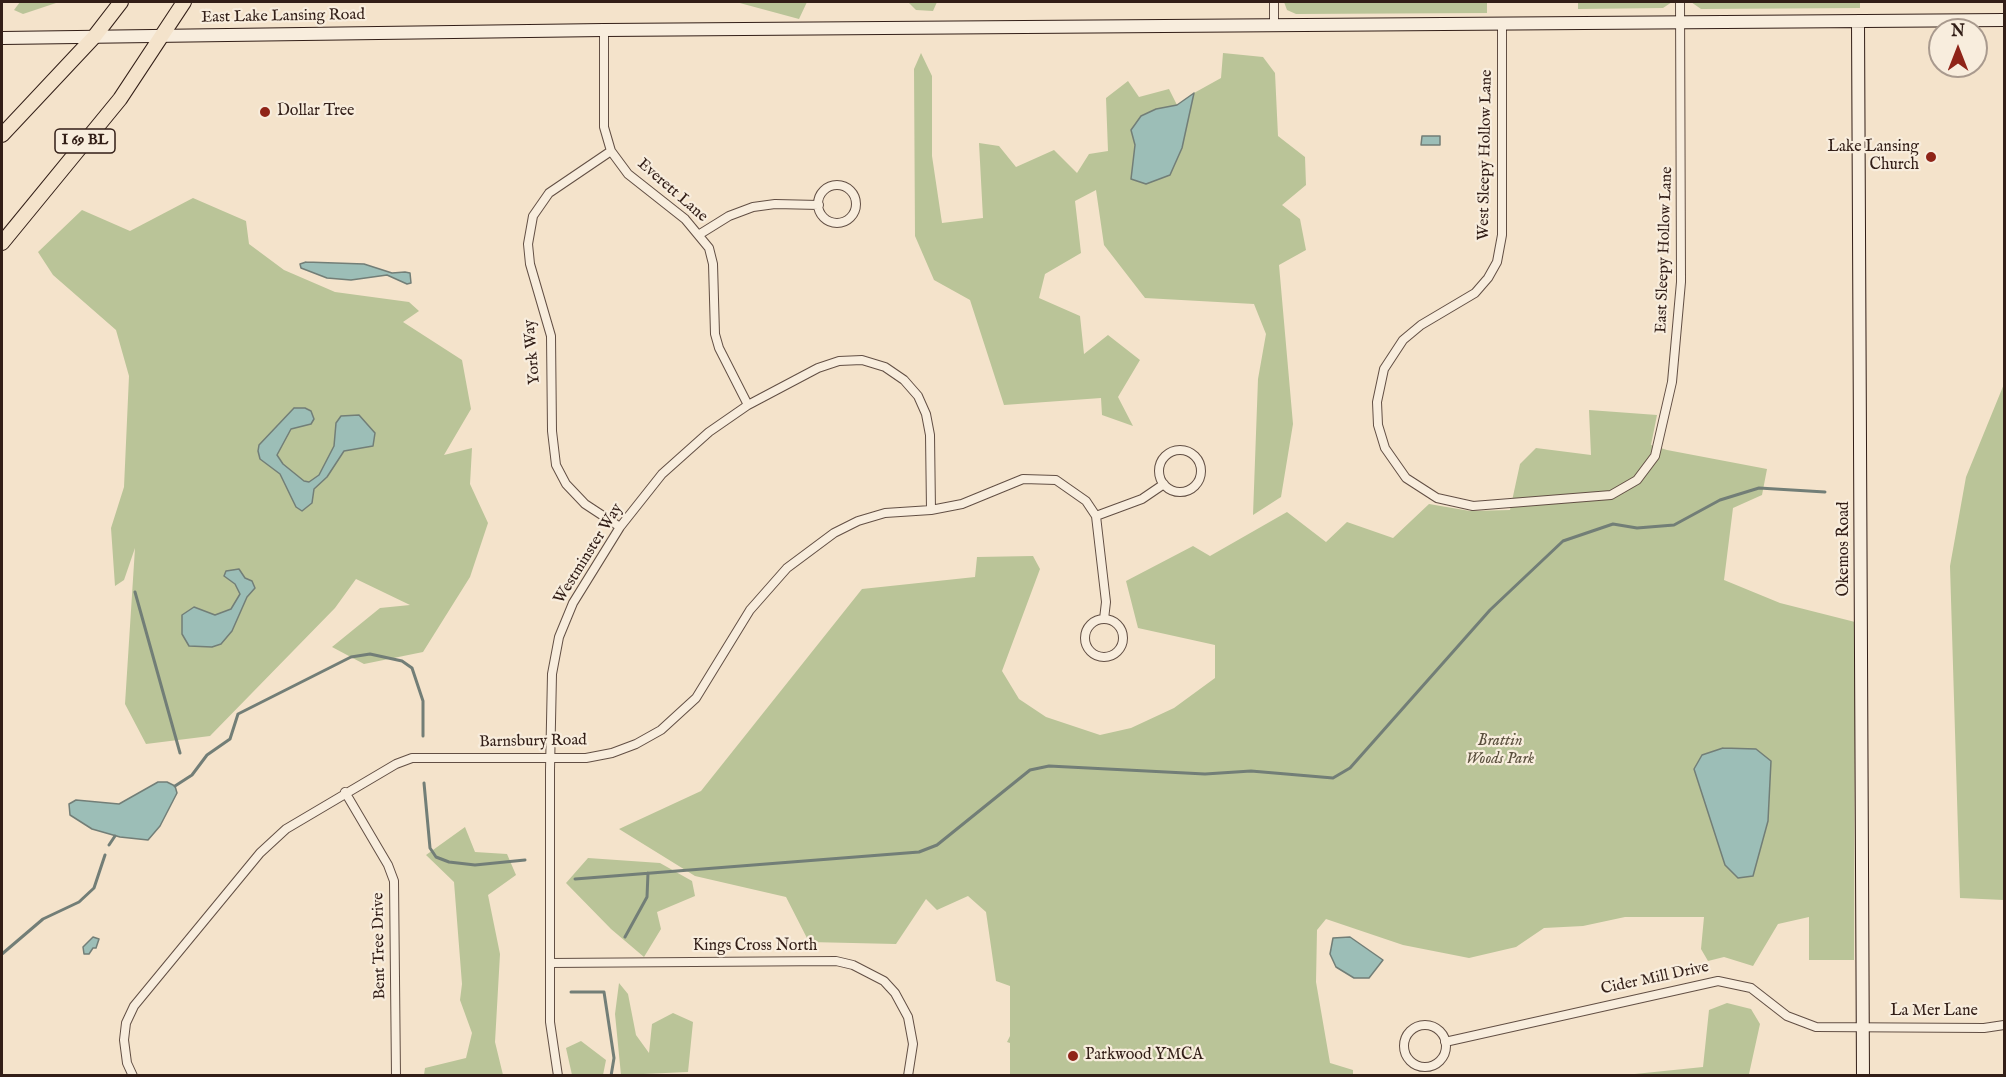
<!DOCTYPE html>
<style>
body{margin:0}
#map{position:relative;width:2006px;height:1077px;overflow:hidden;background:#f4e3cb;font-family:"IM FELL English",serif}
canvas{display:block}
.frame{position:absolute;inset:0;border:3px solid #321e17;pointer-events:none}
.north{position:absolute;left:1928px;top:18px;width:60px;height:60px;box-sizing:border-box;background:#f8eddd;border:2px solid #a99a8e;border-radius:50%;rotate:0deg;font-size:16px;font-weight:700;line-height:24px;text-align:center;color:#321e17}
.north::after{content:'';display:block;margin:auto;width:21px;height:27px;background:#8f2418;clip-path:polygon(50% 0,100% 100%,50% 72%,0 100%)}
</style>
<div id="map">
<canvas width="2006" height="1077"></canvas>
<div class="frame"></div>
<div class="north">N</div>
</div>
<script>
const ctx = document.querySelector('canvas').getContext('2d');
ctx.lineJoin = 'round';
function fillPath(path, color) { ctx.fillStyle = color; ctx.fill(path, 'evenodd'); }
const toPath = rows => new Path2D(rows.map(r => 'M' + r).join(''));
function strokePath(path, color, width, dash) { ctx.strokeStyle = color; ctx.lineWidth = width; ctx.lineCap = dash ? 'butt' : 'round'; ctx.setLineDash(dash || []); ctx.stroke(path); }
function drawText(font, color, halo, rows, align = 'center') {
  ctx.font = font + ' "IM FELL English",serif'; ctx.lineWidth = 4.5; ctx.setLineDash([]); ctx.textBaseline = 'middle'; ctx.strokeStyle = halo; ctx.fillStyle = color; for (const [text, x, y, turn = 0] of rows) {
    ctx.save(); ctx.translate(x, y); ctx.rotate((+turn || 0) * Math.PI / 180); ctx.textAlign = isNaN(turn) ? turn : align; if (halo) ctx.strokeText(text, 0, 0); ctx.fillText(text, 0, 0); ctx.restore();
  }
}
const green = toPath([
 [20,2,59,2,23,14,14,10],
 [736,2,807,2,799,19],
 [908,2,937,2,933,11,916,10],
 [1284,2,1487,2,1487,13,1296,14,1287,10],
 [1578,2,1672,2,1663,8,1578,9],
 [1691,2,1860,2,1860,8,1701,9],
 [921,53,932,76,932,156,942,223,983,218,979,143,999,146,1016,167,1054,150,1077,173,1089,154,1108,151,1106,98,1128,81,1139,97,1169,89,1177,105,1156,109,1141,116,1131,130,1135,145,1131,179,1170,175,1182,148,1194,93,1221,78,1223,53,1263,57,1275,73,1278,136,1305,157,1306,185,1282,205,1300,219,1306,250,1279,265,1293,424,1281,497,1253,515,1258,379,1266,334,1254,304,1145,298,1104,245,1096,190,1075,201,1081,253,1045,274,1039,298,1080,316,1084,354,1108,335,1140,360,1118,397,1133,426,1102,415,1101,398,1004,405,970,300,934,280,915,236,914,69],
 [193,198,246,221,249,244,284,270,335,292,409,302,419,311,403,322,462,360,471,409,444,455,472,448,470,484,488,523,470,577,423,652,364,664,332,647,380,608,410,605,356,579,335,608,210,736,146,744,125,704,135,548,124,580,115,586,111,528,124,487,129,376,116,330,53,275,38,252,82,210,130,231],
 [2004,384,2004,900,1960,898,1950,566,1966,477],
 [1589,410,1657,415,1651,445,1667,450,1767,469,1762,495,1733,508,1724,580,1780,603,1855,622,1854,960,1809,960,1809,917,1778,924,1753,966,1724,957,1708,961,1701,949,1704,917,1625,917,1583,926,1544,928,1516,947,1469,958,1403,945,1326,919,1317,930,1316,982,1330,1063,1353,1070,1353,1075,1010,1075,1010,1043,1007,1042,1010,1036,1010,986,996,981,986,912,968,896,937,910,926,899,896,944,809,942,786,897,695,876,619,829,701,791,862,589,975,577,977,557,1033,556,1040,569,1002,671,1019,699,1046,717,1100,735,1131,728,1174,708,1215,678,1215,645,1138,628,1126,581,1193,546,1210,556,1287,512,1326,542,1347,522,1393,538,1429,504,1470,511,1510,510,1520,464,1536,448,1591,455],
 [465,827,475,852,507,854,516,875,488,895,500,954,495,1042,503,1075,424,1075,425,1068,466,1058,472,1033,460,1000,462,984,454,882,426,855],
 [588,858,660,863,692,881,695,896,657,912,661,929,644,957,611,929,566,883],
 [619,983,628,994,636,1035,649,1053,652,1024,673,1013,693,1022,688,1072,621,1075,615,1014],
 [1727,1003,1751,1009,1760,1024,1749,1074,1752,1075,1625,1075,1703,1067,1709,1010],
 [581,1041,606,1060,603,1075,572,1075,566,1048]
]);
const water = toPath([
 [1194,93,1182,148,1170,175,1146,184,1131,179,1135,145,1131,130,1141,116,1156,109,1177,105,1194,93],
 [1422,136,1440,136,1440,145,1421,145,1422,136],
 [306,262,364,264,392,273,405,272,410,273,411,283,407,284,387,275,351,280,327,278,301,268,300,264,306,262],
 [294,408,305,408,311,411,314,419,311,424,291,429,277,455,283,464,304,481,309,482,319,475,334,446,336,423,341,416,359,415,375,433,373,446,344,451,327,477,314,489,312,503,302,511,296,507,280,474,260,459,258,451,259,445,294,408],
 [239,569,245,578,252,581,255,588,247,597,232,631,221,644,212,647,189,646,182,634,182,615,194,607,215,615,231,609,240,594,235,584,224,576,226,571,239,569],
 [1723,748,1756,749,1771,761,1768,821,1753,876,1738,878,1725,865,1694,769,1702,755,1723,748],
 [158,782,167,782,175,786,177,793,160,826,148,840,120,837,92,829,70,815,69,804,76,800,119,804,158,782],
 [93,937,99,939,96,948,93,948,89,954,84,954,83,947,93,937],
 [1350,937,1383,960,1369,978,1354,978,1336,967,1330,954,1333,938,1350,937]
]);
const stream = toPath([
 [135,592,180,753],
 [424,783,430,848,436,857,449,862,475,865,525,860],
 [175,786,192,775,207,755,230,739,238,714,351,657,370,654,402,661,412,668,423,701,423,736],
 [109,845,115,836],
 [575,879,919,852,937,845,1030,770,1049,766,1205,774,1251,771,1333,778,1350,768,1490,610,1563,541,1613,524,1637,528,1674,525,1720,500,1759,488,1825,492],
 [625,937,647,897,648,873],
 [2,954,43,919,79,902,94,888,105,855],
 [571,992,604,992,614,1058,611,1076]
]);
const street = toPath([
 [1274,2,1274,26],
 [1502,24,1502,235,1497,262,1488,278,1475,293,1421,325,1403,340,1384,369,1377,402,1378,425,1385,448,1406,478,1437,498,1473,506,1611,495,1637,480,1655,456,1672,382,1681,282,1680,2],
 [604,30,604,127,611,151,628,174,685,219,709,248,713,264,715,334,719,348,748,405],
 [611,151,549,193,533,216,528,244,530,264,551,336,552,431,556,465,566,484,585,504,620,527],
 '818 204a19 19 0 1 1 38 0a19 19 0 1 1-38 0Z',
 [700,234,729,216,753,207,775,204,819,205],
 '1159 471a21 21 0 1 1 42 0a21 21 0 1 1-42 0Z',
 [1096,516,1142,499,1164,484],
 '1085 638a19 19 0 1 1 38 0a19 19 0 1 1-38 0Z',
 [345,792,388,865,394,881,396,1076],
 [550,963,836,961,853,965,884,981,895,993,908,1017,913,1044,908,1076],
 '1404 1046a21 21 0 1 1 42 0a21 21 0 1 1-42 0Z',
 [1445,1042,1718,981,1751,988,1787,1016,1816,1027,1984,1028,2004,1025],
 [133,1076,127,1063,124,1040,126,1023,134,1006,260,853,286,829,396,764,412,758,586,758,612,753,636,744,661,730,696,698,750,610,787,568,834,533,858,521,885,513,931,510,962,504,1023,479,1056,480,1086,501,1096,516,1106,602,1104,619],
 [558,1076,550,1022,550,770,552,674,559,637,573,603,620,527,662,474,709,432,748,405,818,368,839,361,862,360,885,367,904,380,918,396,926,414,930,435,931,510]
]);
const secondary = toPath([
 [1858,21,1863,1076],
 [2,38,604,30,2004,20]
]);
const primary = toPath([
 [2,135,94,37,121,2],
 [2,243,120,99,184,2]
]);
const markers = [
 [265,112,6,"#8f2418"],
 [1931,157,6,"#8f2418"],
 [1073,1056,6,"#8f2418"]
];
const shields = [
 [85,141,60]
];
const shieldNames = [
 ["I 69 BL",85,141]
];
const streetNames = [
 ["East Lake Lansing Road",283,17,-1],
 ["West Sleepy Hollow Lane",1486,155,-89],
 ["Everett Lane",672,191,41],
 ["East Sleepy Hollow Lane",1665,250,-88],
 ["York Way",533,352,-95],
 ["Okemos Road",1845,549,-90],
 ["Westminster Way",589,554,-58],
 ["Barnsbury Road",533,742,-1],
 ["Bent Tree Drive",380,946,-91],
 ["Kings Cross North",755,947],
 ["Cider Mill Drive",1655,979,-12],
 ["La Mer Lane",1934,1012]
];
const poiNames = [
 ["Dollar Tree",277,112],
 ["Lake Lansing",1919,148,"right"],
 ["Church",1919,166,"right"],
 ["Parkwood YMCA",1085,1056]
];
const parkNames = [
 ["Brattin",1500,742],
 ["Woods Park",1500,760]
];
fillPath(green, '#bac498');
fillPath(water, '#9cbeb7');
strokePath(water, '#727e77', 1.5);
strokePath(stream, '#727e77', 3);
strokePath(street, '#624f44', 10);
strokePath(secondary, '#321e17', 14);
strokePath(primary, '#321e17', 16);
strokePath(street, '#f8eddd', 8);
strokePath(secondary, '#f8eddd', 12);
strokePath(primary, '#f4e3cb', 14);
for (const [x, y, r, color] of markers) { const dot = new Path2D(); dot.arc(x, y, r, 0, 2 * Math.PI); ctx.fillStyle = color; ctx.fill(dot); strokePath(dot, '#f8eddd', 2); }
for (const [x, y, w] of shields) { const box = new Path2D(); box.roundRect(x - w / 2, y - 12, w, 24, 4.5); ctx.fillStyle = '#f8eddd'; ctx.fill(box); strokePath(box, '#321e17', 1.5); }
drawText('bold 15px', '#321e17', null, shieldNames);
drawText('16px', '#321e17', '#f8eddd', streetNames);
drawText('16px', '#321e17', '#f8eddd', poiNames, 'left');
drawText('italic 16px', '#5b503e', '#f8eddd', parkNames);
</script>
